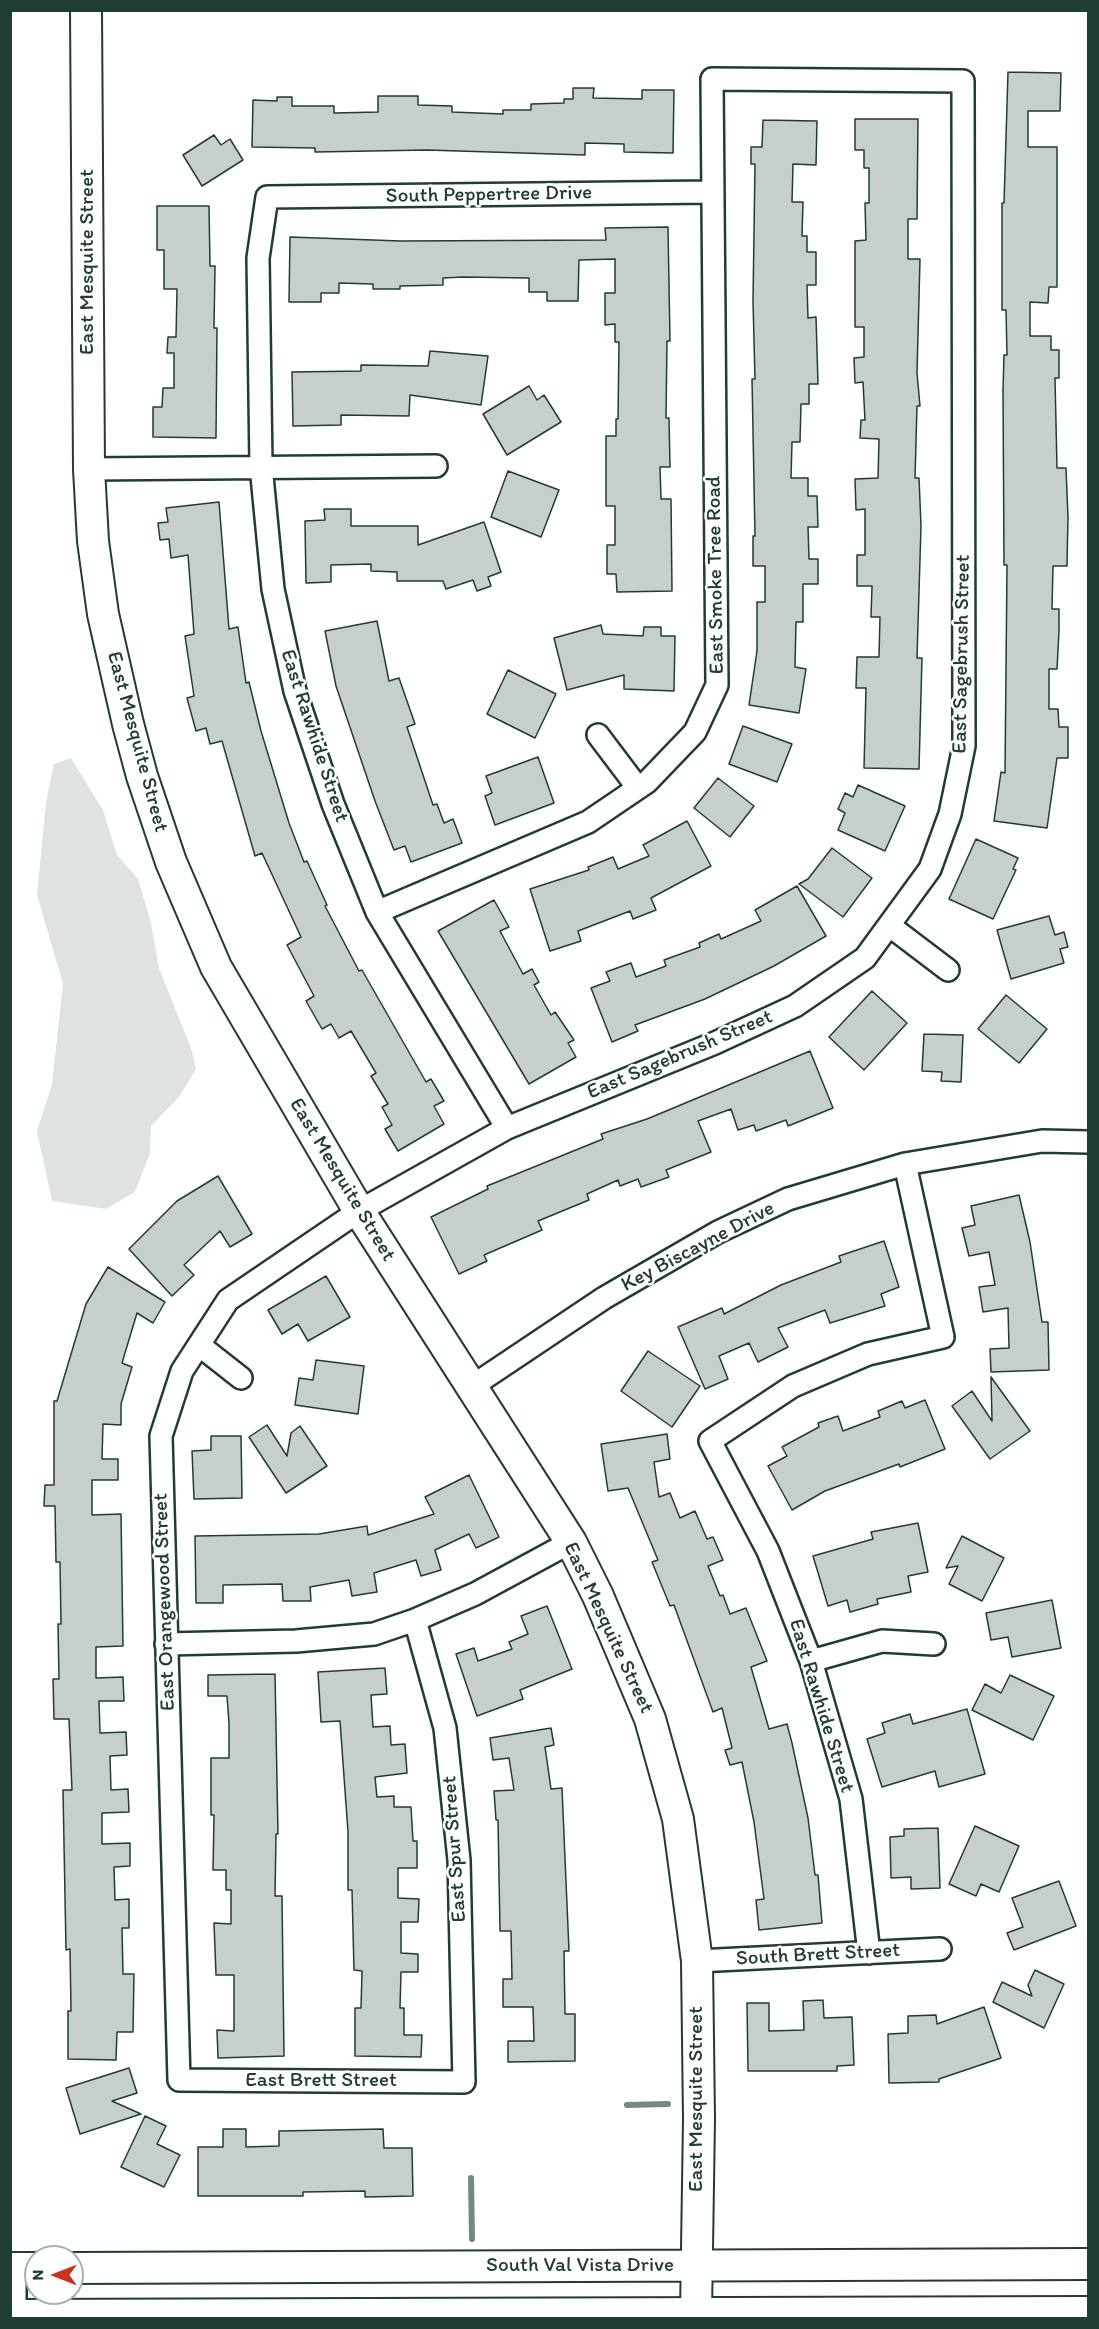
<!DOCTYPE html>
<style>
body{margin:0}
#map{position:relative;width:1099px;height:2329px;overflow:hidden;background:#fff;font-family:Itim,sans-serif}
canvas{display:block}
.frame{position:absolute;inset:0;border:12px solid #1f3d34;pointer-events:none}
.north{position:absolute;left:24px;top:2245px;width:60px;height:60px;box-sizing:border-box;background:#fff;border:2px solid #a5b1ae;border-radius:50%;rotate:270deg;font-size:16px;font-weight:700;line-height:24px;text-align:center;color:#1f3d34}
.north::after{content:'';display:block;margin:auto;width:21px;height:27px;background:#c8321e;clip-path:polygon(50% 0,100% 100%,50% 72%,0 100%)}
</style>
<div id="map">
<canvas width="1099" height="2329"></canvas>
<div class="frame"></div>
<div class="north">N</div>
</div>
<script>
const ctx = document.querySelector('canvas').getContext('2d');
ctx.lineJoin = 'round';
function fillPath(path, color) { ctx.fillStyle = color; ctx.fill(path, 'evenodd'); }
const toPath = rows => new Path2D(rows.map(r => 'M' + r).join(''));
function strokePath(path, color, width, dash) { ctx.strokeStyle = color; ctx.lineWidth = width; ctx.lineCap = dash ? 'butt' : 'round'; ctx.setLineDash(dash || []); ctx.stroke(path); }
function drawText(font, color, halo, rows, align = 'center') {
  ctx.font = font + ' Itim,sans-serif'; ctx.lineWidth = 5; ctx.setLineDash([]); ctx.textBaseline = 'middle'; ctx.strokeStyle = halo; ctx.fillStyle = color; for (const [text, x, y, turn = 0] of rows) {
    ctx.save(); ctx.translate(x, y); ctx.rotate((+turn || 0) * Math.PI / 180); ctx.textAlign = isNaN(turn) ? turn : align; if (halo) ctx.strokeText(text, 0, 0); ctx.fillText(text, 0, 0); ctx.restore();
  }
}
const green = toPath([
 [71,758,103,810,117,855,138,879,150,919,159,968,192,1051,196,1069,179,1097,151,1126,150,1153,135,1192,106,1209,52,1201,37,1131,52,1084,63,984,37,895,46,802,54,764]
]);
const stream = toPath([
 [627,2105,668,2104],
 [471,2178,472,2239]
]);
const building = toPath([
 [1008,72,1061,73,1060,111,1028,111,1028,147,1057,147,1057,287,1049,287,1048,303,1030,302,1030,336,1051,336,1051,350,1059,350,1059,378,1055,378,1057,468,1066,468,1068,517,1067,566,1053,566,1052,609,1059,609,1059,631,1057,669,1049,669,1049,709,1058,709,1059,727,1068,727,1068,758,1057,758,1047,828,994,821,1001,772,1005,773,1007,565,1004,565,1003,390,1004,355,1007,355,1006,310,1002,310,1002,203,1004,203,1008,72],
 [573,88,594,88,593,98,642,99,642,90,674,90,673,153,624,152,624,144,585,143,585,155,427,150,315,152,315,148,252,147,253,100,277,101,277,97,292,97,292,106,334,106,334,113,378,112,378,96,418,96,418,105,452,106,452,112,503,114,503,110,531,110,531,104,564,103,564,99,573,99,573,88],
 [855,119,918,119,917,219,908,219,908,259,920,259,917,373,920,406,917,406,915,478,919,478,921,526,917,658,922,658,919,769,864,768,866,688,856,688,857,657,879,657,880,617,871,617,872,586,857,586,857,555,865,555,865,509,856,510,855,479,878,478,879,439,860,438,861,420,865,420,863,382,855,383,854,358,864,357,864,327,855,327,855,241,866,240,865,203,869,203,869,168,864,168,864,150,855,150,855,119],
 [763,120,817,121,816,165,793,164,792,202,803,202,802,236,807,236,807,252,816,252,816,285,807,285,808,318,816,317,818,384,809,384,809,404,801,404,800,442,792,442,791,478,808,478,808,496,817,496,818,527,808,527,809,559,818,559,818,584,803,584,803,622,796,622,795,667,806,669,799,713,749,705,757,651,757,602,765,602,765,566,753,566,753,536,755,536,752,379,755,379,753,301,755,164,751,164,751,147,762,147,763,120],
 [214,135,221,145,230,139,243,160,202,186,183,155,214,135],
 [157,206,209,206,210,266,215,266,214,328,217,328,216,438,153,437,153,407,162,407,163,388,174,388,174,353,167,353,168,337,176,337,177,289,164,289,164,250,157,250,157,206],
 [668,227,670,341,667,341,666,418,669,418,670,467,660,467,661,499,671,499,672,591,617,592,616,574,607,574,607,545,615,545,615,506,606,506,606,436,616,436,616,419,618,419,619,342,615,342,615,324,605,325,605,293,615,293,615,259,579,260,578,301,547,301,547,292,529,292,529,278,463,277,443,278,443,285,400,286,400,289,373,289,373,284,339,283,339,293,321,293,321,302,289,302,290,237,401,241,606,240,605,228,668,227],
 [430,351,488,356,481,405,410,395,409,416,341,415,341,425,293,426,292,372,361,371,361,365,428,366,430,351],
 [529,386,537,400,544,395,561,422,507,455,483,414,529,386],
 [508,471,559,490,541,537,491,517,508,471],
 [219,502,229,629,238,627,246,683,249,682,261,731,289,823,304,862,307,861,327,905,325,906,359,971,362,970,426,1082,431,1079,444,1101,434,1106,444,1124,398,1151,385,1129,392,1125,382,1107,388,1104,371,1076,376,1073,351,1031,339,1038,331,1024,322,1029,306,1001,314,996,287,945,301,937,262,853,255,856,222,741,210,744,206,728,196,731,187,698,194,696,185,636,194,634,188,555,171,558,169,539,160,540,158,523,168,522,166,508,219,502],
 [324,509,351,509,351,526,418,526,418,545,484,522,501,572,488,577,491,586,477,591,473,580,446,589,443,581,397,581,397,572,371,571,371,564,331,565,331,582,306,583,305,521,325,520,324,509],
 [377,621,389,681,399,678,415,724,407,727,433,805,437,804,444,823,453,819,462,843,411,862,405,846,394,850,375,801,336,686,325,631,377,621],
 [601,625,603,634,643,636,644,627,661,627,661,636,675,636,674,691,624,689,624,675,567,690,554,638,601,625],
 [508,670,556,694,535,738,487,714,508,670],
 [743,726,792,744,777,782,729,764,743,726],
 [538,757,554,803,495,825,485,796,492,793,486,776,538,757],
 [718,778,754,806,730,837,694,808,718,778],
 [858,785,905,806,885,851,838,830,845,813,838,809,845,793,853,797,858,785],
 [687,821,711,866,651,898,656,910,633,919,630,911,578,931,581,941,550,951,530,889,589,870,588,867,613,857,618,869,649,856,643,845,687,821],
 [976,839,1018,858,1013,869,1016,870,993,919,949,899,976,839],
 [832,848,872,878,843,917,799,884,808,879,832,848],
 [797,886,826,936,774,966,705,999,635,1025,638,1031,612,1042,591,988,610,981,606,972,631,963,636,977,666,966,664,960,700,947,699,943,719,934,721,939,761,921,755,910,797,886],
 [494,900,509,927,500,931,523,974,532,969,539,982,534,985,551,1015,555,1012,574,1040,568,1043,576,1057,529,1084,438,931,494,900],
 [1049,916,1055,935,1064,932,1068,947,1060,949,1064,963,1011,979,997,930,1049,916],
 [872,991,907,1023,864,1070,829,1037,872,991],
 [1006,995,1047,1029,1019,1063,978,1029,1006,995],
 [924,1034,963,1035,961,1082,941,1081,942,1072,922,1071,924,1034],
 [810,1051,833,1108,788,1126,786,1120,756,1131,754,1125,738,1130,731,1109,698,1121,711,1152,666,1170,669,1177,641,1187,638,1179,620,1186,618,1180,587,1194,589,1200,538,1221,542,1230,484,1255,487,1261,459,1274,431,1217,488,1189,487,1186,603,1139,601,1134,647,1119,810,1051],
 [218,1176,252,1234,230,1247,220,1231,184,1265,194,1275,172,1296,129,1249,177,1201,218,1176],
 [1019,1195,1030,1242,1042,1322,1048,1322,1049,1370,991,1372,990,1349,1009,1348,1008,1308,983,1312,979,1287,995,1285,989,1252,969,1256,962,1228,975,1225,971,1206,1019,1195],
 [884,1241,899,1287,881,1294,885,1306,830,1323,825,1310,778,1328,788,1347,758,1362,749,1343,719,1356,728,1379,705,1389,678,1327,722,1308,724,1314,781,1285,841,1262,839,1256,884,1241],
 [108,1267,165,1302,153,1323,137,1313,122,1363,132,1367,121,1404,121,1425,103,1424,102,1459,118,1459,118,1480,92,1480,92,1515,121,1514,123,1646,96,1647,96,1678,123,1677,124,1701,99,1701,100,1733,126,1732,127,1755,110,1756,111,1790,128,1789,129,1812,102,1813,102,1844,130,1843,130,1866,114,1867,115,1900,129,1899,129,1928,122,1928,123,1974,134,1974,133,2032,117,2032,116,2060,68,2059,68,2011,71,2011,70,1949,66,1950,63,1790,72,1790,69,1719,54,1719,53,1679,59,1679,58,1624,61,1624,60,1562,56,1562,55,1506,44,1506,45,1485,54,1485,54,1401,57,1401,86,1304,108,1267],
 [326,1276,350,1317,308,1341,298,1324,282,1334,268,1310,326,1276],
 [648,1351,700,1386,672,1427,621,1391,648,1351],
 [316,1360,364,1366,358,1414,295,1405,299,1378,313,1380,316,1360],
 [991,1377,1030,1431,990,1459,952,1406,972,1391,992,1421,991,1377],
 [925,1400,945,1449,900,1467,899,1464,825,1491,792,1510,768,1466,787,1456,782,1447,819,1427,818,1423,838,1416,843,1431,880,1417,878,1411,902,1401,905,1408,925,1400],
 [267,1425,287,1456,291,1433,300,1426,327,1466,286,1493,249,1437,267,1425],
 [667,1434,670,1459,654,1462,659,1497,670,1493,680,1518,695,1511,707,1539,713,1537,723,1560,708,1566,720,1596,723,1595,730,1614,746,1608,767,1661,751,1667,769,1729,787,1724,792,1743,808,1818,815,1875,818,1875,822,1923,759,1930,756,1900,764,1899,754,1822,742,1762,730,1765,725,1750,732,1748,722,1708,713,1712,674,1605,670,1606,652,1562,658,1560,628,1488,608,1491,601,1444,667,1434],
 [211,1436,241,1436,242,1498,194,1499,192,1451,211,1450,211,1436],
 [469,1475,499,1537,476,1548,469,1534,435,1550,441,1570,421,1576,416,1560,374,1573,377,1592,352,1596,349,1580,310,1587,311,1601,283,1601,282,1584,223,1585,223,1603,196,1603,195,1536,319,1534,367,1526,368,1535,434,1514,425,1497,469,1475],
 [918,1523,928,1572,908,1576,911,1592,877,1599,878,1604,850,1612,847,1600,828,1606,813,1556,873,1539,871,1532,918,1523],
 [962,1536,1004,1558,982,1601,949,1584,958,1566,946,1568,962,1536],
 [1052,1600,1061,1648,1012,1657,1008,1637,991,1640,986,1613,1052,1600],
 [547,1606,572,1669,520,1690,523,1699,477,1716,456,1654,474,1648,478,1661,512,1649,509,1642,528,1634,521,1616,547,1606],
 [385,1668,387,1694,371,1695,373,1727,390,1726,391,1745,405,1744,407,1773,375,1777,377,1797,394,1796,394,1807,411,1807,413,1841,417,1841,417,1868,398,1868,398,1898,419,1899,418,1922,401,1922,401,1953,418,1954,418,1972,401,1972,400,2008,404,2008,404,2035,422,2035,421,2057,355,2056,355,2008,361,2008,362,1971,354,1970,352,1890,348,1890,348,1832,340,1721,321,1722,318,1672,385,1668],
 [275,1674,278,1834,276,1834,275,1896,282,1896,284,2056,218,2058,217,2030,234,2031,234,1975,216,1975,214,1923,231,1924,231,1890,226,1890,226,1870,213,1870,214,1815,211,1815,211,1758,229,1758,229,1723,227,1696,208,1696,208,1675,275,1674],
 [1010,1675,1054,1696,1033,1740,972,1710,985,1684,1001,1693,1010,1675],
 [967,1709,985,1774,939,1787,935,1771,882,1787,867,1739,885,1733,882,1723,910,1714,913,1724,967,1709],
 [551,1728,554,1745,545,1747,551,1789,562,1788,569,1951,564,1951,565,2014,575,2014,575,2061,508,2062,508,2041,534,2041,533,2007,503,2007,503,1979,512,1979,511,1931,500,1931,498,1820,496,1820,494,1791,514,1790,509,1758,493,1760,490,1738,551,1728],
 [975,1826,1019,1846,999,1892,981,1884,976,1896,949,1884,975,1826],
 [938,1828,940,1888,911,1889,911,1877,891,1878,890,1837,904,1836,904,1829,938,1828],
 [1059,1881,1076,1926,1014,1950,1007,1933,1023,1927,1012,1898,1059,1881],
 [1035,1970,1064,1984,1044,2028,993,2002,1002,1982,1032,1996,1028,1985,1035,1970],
 [823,2000,824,2018,852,2017,854,2065,837,2066,837,2071,748,2071,747,2003,769,2003,769,2031,804,2030,803,2001,823,2000],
 [984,2007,1001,2058,939,2079,939,2082,889,2083,888,2034,908,2033,908,2016,936,2015,937,2024,984,2007],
 [129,2068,137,2093,112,2101,141,2114,80,2134,66,2088,129,2068],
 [145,2116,166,2126,157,2144,180,2155,164,2187,121,2167,145,2116],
 [223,2129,246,2129,246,2147,279,2146,279,2131,383,2129,384,2148,412,2148,413,2196,365,2197,365,2191,303,2192,303,2196,198,2196,198,2147,223,2147,223,2129]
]);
const street = toPath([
 [89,469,436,466],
 [598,735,638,788],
 [377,912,588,822,647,782,695,732,717,685,712,79,963,81,964,746,950,814,930,869,865,958,795,1006,715,1043,507,1128,359,1211,228,1300,182,1371,161,1436,179,2080,464,2082,459,1860,445,1728,415,1620],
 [890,926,948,970],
 [507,1128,377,912,333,804,295,691,273,589,261,466,258,258,267,197,711,192],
 [199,1345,241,1378],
 [471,1387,604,1298,718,1232,788,1199,905,1164,1042,1141,1088,1142],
 [166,1644,296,1641,374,1634,415,1620,475,1594,571,1542],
 [811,1661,882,1641,934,1644],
 [869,1953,851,1799,811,1661,768,1551,710,1441,793,1386,868,1354,943,1337,905,1164],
 [697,1961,940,1949],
 [15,2268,15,2318]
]);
const secondary = toPath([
 [86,10,89,469,93,541,103,614,128,724,142,776,171,862,216,967,359,1211,571,1542,598,1596,650,1719,678,1819,697,1961,699,2119,696,2314],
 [10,2268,36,2268],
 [72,2268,1088,2264],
 [10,2315,1088,2312]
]);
const streetNames = [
 ["South Peppertree Drive",489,195,-1],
 ["East Mesquite Street",88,262,-90],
 ["East Smoke Tree Road",716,575,-91],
 ["East Sagebrush Street",962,654,-89],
 ["East Rawhide Street",314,736,72],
 ["East Mesquite Street",137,742,75],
 ["East Sagebrush Street",680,1055,-23],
 ["East Mesquite Street",342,1180,59],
 ["Key Biscayne Drive",698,1247,-28],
 ["East Orangewood Street",165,1602,-92],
 ["East Mesquite Street",608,1628,65],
 ["East Rawhide Street",821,1706,73],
 ["East Spur Street",455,1849,-94],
 ["South Brett Street",818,1955,-3],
 ["East Brett Street",321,2081],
 ["East Mesquite Street",697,2099,-90],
 ["South Val Vista Drive",580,2266]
];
fillPath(green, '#dee3e2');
strokePath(stream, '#758883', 6);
fillPath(building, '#c7cfcc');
strokePath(building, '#1f3d34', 1.5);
strokePath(street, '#1f3d34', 26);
strokePath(secondary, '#1f3d34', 34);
strokePath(street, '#fff', 21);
strokePath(secondary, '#fff', 30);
drawText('21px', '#1f3d34', '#fff', streetNames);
</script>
